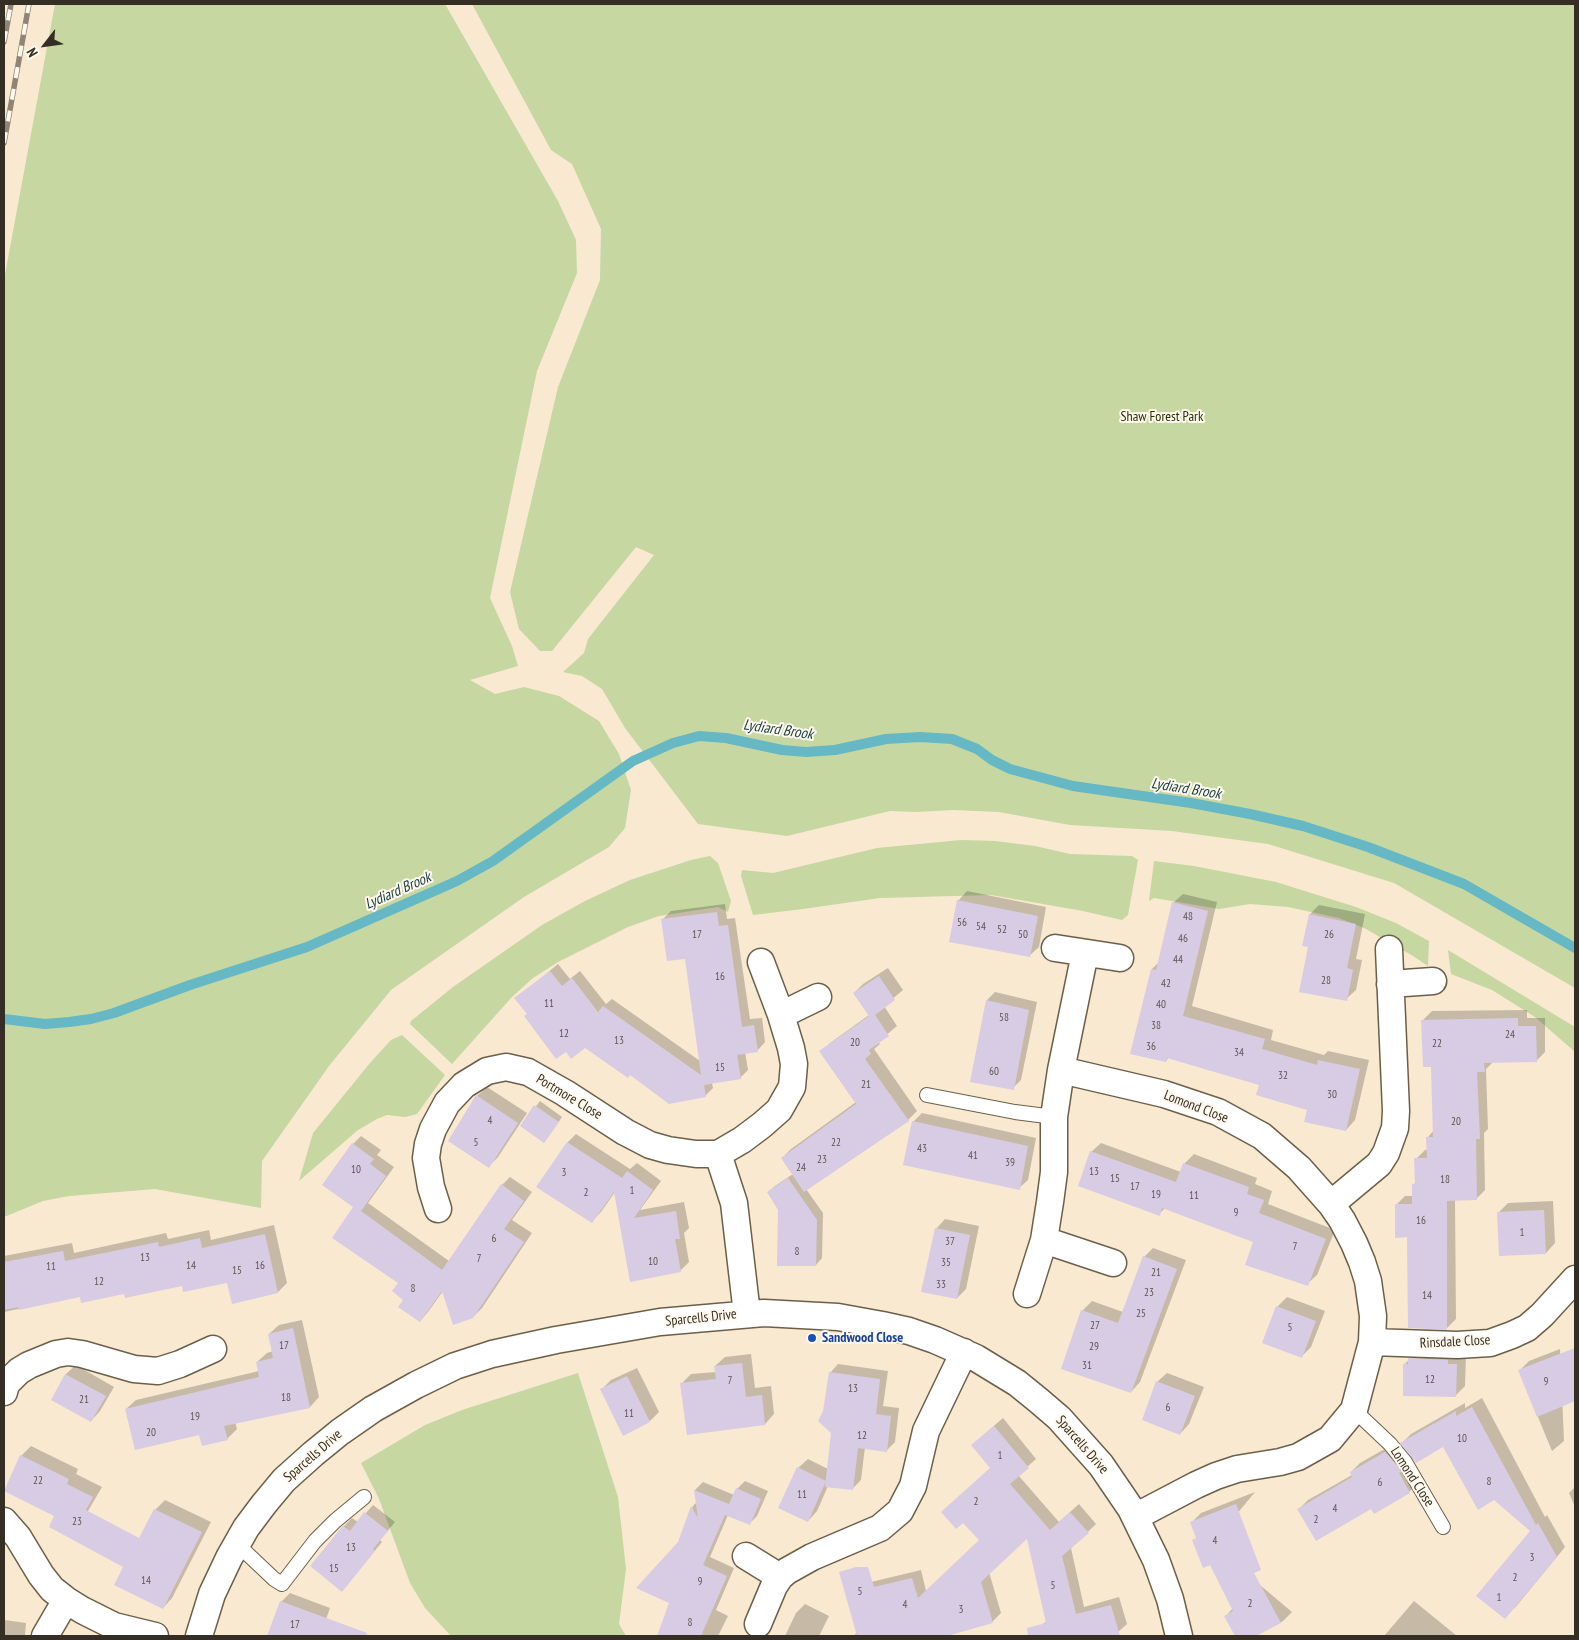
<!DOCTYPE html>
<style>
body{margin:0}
#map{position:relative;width:1579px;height:1640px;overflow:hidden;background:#f8e9d0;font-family:"PT Sans Narrow",sans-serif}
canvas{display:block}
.frame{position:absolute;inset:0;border:5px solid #342e24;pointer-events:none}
.north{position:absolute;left:20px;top:20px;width:50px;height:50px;-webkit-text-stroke:4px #fef8ed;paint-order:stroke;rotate:240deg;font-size:14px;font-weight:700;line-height:20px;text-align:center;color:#342e24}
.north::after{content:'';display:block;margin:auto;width:18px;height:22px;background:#342e24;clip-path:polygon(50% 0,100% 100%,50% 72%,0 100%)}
</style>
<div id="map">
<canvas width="1579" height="1640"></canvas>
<div class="frame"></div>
<div class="north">N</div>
</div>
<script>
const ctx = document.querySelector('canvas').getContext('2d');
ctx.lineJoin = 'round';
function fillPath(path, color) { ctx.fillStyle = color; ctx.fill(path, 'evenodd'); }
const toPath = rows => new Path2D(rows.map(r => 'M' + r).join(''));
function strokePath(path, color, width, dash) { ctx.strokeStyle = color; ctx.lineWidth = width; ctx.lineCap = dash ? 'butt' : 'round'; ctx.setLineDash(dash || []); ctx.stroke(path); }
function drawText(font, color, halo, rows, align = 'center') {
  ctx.font = font + ' "PT Sans Narrow",sans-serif'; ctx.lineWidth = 4; ctx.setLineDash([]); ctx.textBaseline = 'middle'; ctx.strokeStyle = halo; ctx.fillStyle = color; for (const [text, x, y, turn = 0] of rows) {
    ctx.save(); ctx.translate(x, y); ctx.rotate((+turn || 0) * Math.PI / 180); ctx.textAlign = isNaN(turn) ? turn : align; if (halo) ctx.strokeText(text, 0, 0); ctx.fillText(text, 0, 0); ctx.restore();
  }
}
const green = toPath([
 [55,4,445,4,558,201,576,240,577,273,537,371,490,598,512,646,518,666,470,680,495,694,524,687,559,696,599,721,619,754,631,790,625,828,609,847,524,897,391,990,329,1066,262,1161,261,1208,155,1189,69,1196,43,1201,4,1217,4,280],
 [472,4,1575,4,1575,988,1394,883,1268,844,1172,831,1070,825,999,812,954,810,916,812,890,811,787,836,698,824,625,728,602,689,582,676,563,672,584,653,588,639,654,555,636,547,552,651,540,651,519,629,510,592,558,387,600,280,601,229,572,164,551,150],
 [961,840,995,841,1035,846,1070,854,1132,856,1138,860,1128,915,1122,920,1083,911,991,895,880,898,803,909,753,915,741,876,742,870,773,873,877,848],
 [710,856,718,863,731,901,728,912,718,907,659,916,628,927,558,962,533,978,512,997,452,1064,410,1024,411,1021,453,987,542,925,585,901,630,880,691,860],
 [1154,861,1194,866,1276,882,1356,907,1396,923,1429,941,1428,966,1413,956,1366,929,1339,918,1288,907,1250,904,1219,909,1154,898,1149,901],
 [1448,950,1575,1027,1575,1052,1535,1017,1492,990,1451,974],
 [402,1035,445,1075,417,1114,405,1117,387,1115,377,1119,358,1130,299,1181,313,1133,370,1063,391,1040],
 [578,1373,618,1497,626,1569,619,1624,626,1636,451,1636,425,1608,410,1583,379,1499,361,1463,425,1425,462,1410]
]);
const shadow = toPath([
 [967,891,1046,907,1039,947,1029,956,958,901],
 [1183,894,1217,902,1192,1006,1273,1030,1271,1040,1324,1055,1328,1051,1369,1060,1355,1120,1346,1130,1261,1084,1169,1057,1166,1061,1152,969,1160,961,1173,903],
 [725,904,727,919,735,918,750,1019,762,1018,765,1042,757,1051,745,1052,748,1070,740,1078,712,1083,713,1088,705,1096,630,1074,528,1014,516,999,558,964,570,979,580,971,606,1004,612,999,700,1061,686,958,662,920,671,911],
 [1319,905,1365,914,1356,959,1362,960,1356,990,1346,999,1309,946,1310,914],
 [888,968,903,990,884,1006,897,1026,878,1042,880,1044,874,1049,917,1111,908,1120,806,1189,823,1213,822,1258,816,1265,768,1192,775,1186,793,1174,782,1158,791,1149,856,1102,821,1052,830,1043,869,1015,854,993,863,984],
 [995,992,1037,1002,1021,1080,1013,1088,987,1000],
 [1527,1010,1527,1018,1545,1018,1545,1052,1536,1061,1493,1062,1486,1069,1488,1129,1484,1133,1485,1190,1476,1199,1455,1199,1456,1319,1447,1328,1396,1205,1405,1196,1413,1196,1413,1185,1416,1182,1416,1159,1425,1150,1428,1149,1428,1137,1434,1130,1432,1066,1423,1020,1432,1011],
 [487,1087,527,1113,498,1157,489,1166,477,1096],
 [540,1101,562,1117,548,1137,522,1125],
 [922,1113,1036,1138,1028,1180,1019,1188,913,1122],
 [576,1134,630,1169,637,1163,661,1181,640,1210,684,1202,689,1228,684,1233,689,1262,680,1271,631,1280,615,1192,601,1212,592,1221,538,1187,568,1142],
 [361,1136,381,1150,377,1155,394,1167,368,1203,449,1261,502,1185,510,1177,532,1192,512,1220,532,1233,482,1308,473,1317,443,1291,428,1312,420,1321,405,1299,399,1283,355,1207,353,1144],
 [1101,1143,1181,1172,1185,1163,1194,1154,1257,1178,1255,1184,1272,1191,1268,1204,1335,1230,1317,1275,1307,1284,1255,1241,1165,1208,1159,1214,1091,1152],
 [1553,1201,1555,1243,1546,1253,1498,1213,1508,1203],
 [945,1219,979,1226,966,1289,957,1298,936,1229],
 [274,1225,287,1283,278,1292,228,1281,183,1284,125,1293,81,1296,4,1312,4,1256,72,1243,74,1253,166,1233,168,1239,209,1230,211,1240],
 [1153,1248,1186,1260,1140,1382,1131,1392,1062,1368,1083,1310,1092,1301,1123,1312,1144,1257],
 [1287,1297,1325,1311,1311,1347,1301,1357,1264,1342,1278,1306],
 [302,1320,319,1397,310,1407,235,1422,237,1429,227,1439,200,1434,126,1409,136,1400,259,1371,257,1362,267,1353,273,1351,269,1334,279,1325],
 [1419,1349,1466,1355,1465,1386,1456,1395,1405,1364],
 [1560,1349,1564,1441,1552,1451,1519,1371,1529,1361],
 [751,1354,755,1388,771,1386,774,1414,765,1424,688,1434,681,1384,691,1374,716,1372,715,1366,725,1357],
 [838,1364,888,1371,883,1406,899,1408,895,1442,887,1450,865,1447,861,1480,852,1489,828,1486,817,1511,808,1521,798,1468,808,1459,828,1469,832,1433,824,1412,830,1373],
 [76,1365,114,1387,100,1411,91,1421,53,1399,66,1374],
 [637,1368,659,1412,650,1421,601,1390,611,1380],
 [1167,1373,1204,1387,1189,1424,1180,1434,1157,1382],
 [1482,1398,1545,1517,1547,1515,1565,1547,1514,1609,1532,1531,1444,1446,1402,1443,1411,1434,1465,1403,1465,1408],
 [1003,1418,1036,1459,1018,1475,1059,1522,1079,1504,1096,1524,1071,1548,1084,1607,1119,1597,1127,1624,1118,1632,1104,1636,1046,1636,1043,1624,1047,1621,1028,1536,989,1572,1001,1613,992,1622,949,1634,950,1636,854,1636,857,1632,871,1582,921,1570,926,1591,980,1540,992,1467,981,1437],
 [1395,1443,1419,1482,1409,1492,1374,1512,1371,1507,1299,1509,1308,1500,1352,1475,1351,1472,1360,1463],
 [31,1446,78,1469,76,1474,102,1487,85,1516,5,1490,21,1456],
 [745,1481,768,1491,757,1516,749,1524,728,1515,710,1557,734,1568,716,1610,728,1616,718,1636,658,1636,671,1602,679,1542,693,1506,697,1502,695,1490,703,1482,734,1495,737,1489],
 [1575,1487,1575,1507,1569,1493],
 [1255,1492,1212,1544,1192,1522,1201,1513],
 [165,1500,211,1522,172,1598,163,1608,155,1510],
 [373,1505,395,1522,380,1540,382,1542,350,1581,342,1528,352,1518,358,1522],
 [1216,1548,1292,1612,1283,1621,1254,1636,1236,1636,1226,1616,1233,1608],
 [290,1593,330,1608,320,1636,269,1636,281,1602],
 [1414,1601,1457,1636,1384,1636],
 [805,1604,829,1616,819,1636,785,1636,796,1613],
 [5,1620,26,1623,25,1635,35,1636,4,1636]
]);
const stream = toPath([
 [4,1019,45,1024,69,1022,91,1019,114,1013,190,985,307,947,457,881,493,861,633,761,673,743,699,736,726,738,782,750,806,752,835,750,886,739,920,737,952,739,977,749,992,760,1010,769,1073,786,1191,803,1250,814,1303,826,1368,847,1464,884,1575,948]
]);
const building = toPath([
 [957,900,1038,916,1030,957,949,942],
 [1172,902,1208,911,1183,1016,1265,1039,1262,1049,1317,1065,1318,1060,1360,1069,1346,1131,1304,1122,1307,1110,1256,1095,1259,1085,1167,1058,1166,1062,1130,1054,1151,969,1156,970],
 [717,912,719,926,728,925,742,1027,754,1025,758,1052,737,1055,741,1079,704,1085,706,1097,669,1104,630,1075,628,1078,585,1048,571,1059,566,1052,556,1059,524,1016,527,1014,514,998,550,971,562,986,572,978,598,1012,603,1006,701,1075,685,959,667,961,661,919],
 [1309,914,1356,924,1347,968,1353,970,1347,1001,1299,992,1308,947,1302,946],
 [879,976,895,1000,875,1015,889,1036,869,1050,871,1054,865,1059,909,1121,804,1192,781,1158,856,1104,819,1051,869,1016,853,993],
 [986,1000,1029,1010,1014,1090,970,1082],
 [1518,1018,1518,1026,1536,1026,1537,1062,1484,1063,1485,1072,1477,1072,1480,1139,1476,1139,1477,1200,1447,1201,1447,1330,1408,1328,1407,1237,1395,1238,1395,1204,1412,1204,1412,1184,1415,1184,1414,1158,1427,1158,1426,1137,1433,1137,1431,1067,1423,1067,1421,1020],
 [476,1095,518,1123,489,1168,448,1141],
 [534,1105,559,1122,544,1143,520,1126],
 [912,1121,1028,1146,1020,1190,903,1165],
 [567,1142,622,1178,627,1171,653,1190,634,1218,676,1211,680,1239,675,1239,681,1272,630,1282,614,1192,592,1223,536,1187],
 [352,1143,374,1159,370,1164,386,1176,361,1211,442,1270,501,1184,524,1201,504,1229,524,1242,473,1318,453,1325,442,1291,420,1322,398,1307,403,1300,392,1291,398,1283,332,1238,353,1207,322,1185],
 [1090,1151,1176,1182,1183,1163,1249,1187,1247,1194,1264,1200,1259,1213,1326,1239,1308,1286,1245,1265,1253,1242,1162,1208,1160,1216,1078,1186],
 [788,1178,817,1220,816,1266,777,1266,778,1210,767,1192],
 [1544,1210,1546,1254,1499,1256,1497,1212],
 [935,1228,970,1235,957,1299,921,1292],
 [265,1234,278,1293,232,1304,227,1283,183,1292,182,1286,125,1298,124,1294,81,1303,80,1297,19,1310,18,1307,4,1310,4,1262,63,1251,65,1261,158,1242,159,1247,200,1238,202,1248],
 [1143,1256,1177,1269,1131,1393,1061,1369,1081,1310,1118,1323],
 [1276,1306,1316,1321,1302,1358,1262,1343],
 [293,1328,310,1408,224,1426,228,1440,202,1446,199,1435,135,1450,125,1409,259,1377,256,1362,273,1358,268,1334],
 [1575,1348,1575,1401,1537,1417,1518,1370],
 [1408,1358,1448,1360,1448,1364,1457,1364,1456,1397,1403,1396,1403,1364,1408,1364],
 [742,1363,746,1397,762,1395,765,1425,687,1435,680,1383,716,1379,714,1366],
 [829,1372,880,1379,876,1414,891,1416,887,1452,858,1448,853,1490,825,1487,831,1433,818,1421,823,1411],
 [65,1374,106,1396,91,1422,51,1400],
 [627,1376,650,1422,623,1436,600,1389],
 [1156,1381,1195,1396,1180,1435,1142,1420],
 [1472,1407,1536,1525,1538,1523,1557,1557,1505,1619,1476,1596,1530,1531,1494,1500,1478,1510,1443,1447,1416,1463,1400,1443,1456,1411,1456,1416],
 [994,1426,1029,1468,1010,1484,1050,1530,1070,1512,1089,1533,1062,1556,1076,1614,1111,1605,1120,1636,1028,1636,1027,1628,1046,1623,1027,1539,981,1582,993,1623,947,1636,857,1636,839,1572,856,1567,868,1567,874,1587,912,1578,918,1598,979,1540,963,1523,956,1529,941,1512,990,1468,971,1445],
 [1385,1452,1398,1467,1401,1472,1399,1473,1410,1493,1374,1514,1371,1509,1316,1541,1297,1509,1352,1477,1350,1472],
 [20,1455,69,1479,67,1484,93,1497,86,1510,139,1538,154,1509,202,1532,163,1609,114,1585,123,1567,49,1527,54,1516,4,1491],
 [797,1467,826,1481,808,1522,778,1508],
 [736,1488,761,1499,750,1525,725,1515,703,1565,727,1576,701,1636,657,1636,669,1603,636,1588,678,1542,691,1506,698,1518,694,1490,729,1504],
 [1236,1504,1261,1570,1254,1573,1281,1623,1256,1636,1235,1636,1224,1616,1233,1611,1210,1565,1203,1568,1192,1540,1196,1538,1190,1522],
 [364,1512,388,1531,373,1549,375,1551,342,1592,310,1566,341,1528,343,1526,350,1531],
 [280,1601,367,1633,366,1636,267,1636]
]);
const lane = toPath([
 [927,1095,1015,1112,1054,1117],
 [1354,1410,1390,1444,1405,1462,1443,1527],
 [237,1544,274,1579,282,1584,315,1541,335,1521,364,1497]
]);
const street = toPath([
 [1055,948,1120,958],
 [1085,953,1061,1070,1164,1094,1218,1112,1262,1136,1299,1168,1331,1204,1342,1220,1354,1243,1362,1262,1368,1281,1373,1316,1372,1342,1354,1410,1330,1439,1298,1457,1280,1462,1237,1469,1216,1476,1196,1485,1135,1517],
 [1390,984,1433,981],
 [781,1015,818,997],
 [718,1154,742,1140,762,1125,779,1110,792,1087,794,1064,791,1048,781,1015,761,962],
 [1331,1204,1379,1164,1386,1153,1395,1128,1396,1111,1389,949],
 [438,1209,431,1187,426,1158,428,1144,433,1129,447,1103,464,1085,487,1071,506,1067,528,1072,565,1093,625,1132,650,1145,668,1150,696,1154,718,1154,734,1203,747,1314],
 [1044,1240,1113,1263],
 [1027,1294,1044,1240,1050,1202,1054,1172,1054,1117,1061,1070],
 [1372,1342,1457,1345,1490,1343,1512,1335,1527,1328,1542,1315,1575,1279],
 [4,1392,6,1384,19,1371,29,1365,56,1354,68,1352,82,1354,134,1369,158,1371,180,1364,213,1349],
 [4,1521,18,1537,41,1575,52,1589,66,1600,82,1610,114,1626,155,1636],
 [746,1556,780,1577],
 [758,1624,774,1586,780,1577,787,1571,812,1557,880,1528,900,1511,913,1486,926,1431,964,1352],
 [45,1636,66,1600],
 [199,1636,212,1594,229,1558,246,1528,264,1504,284,1480,313,1454,340,1432,373,1409,416,1385,455,1366,492,1354,556,1340,660,1322,764,1313,838,1317,882,1325,909,1331,935,1340,976,1358,1017,1383,1038,1400,1059,1418,1101,1465,1131,1509,1156,1560,1170,1599,1179,1636]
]);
const rail = toPath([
 [4,42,11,4],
 [4,143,29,4]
]);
const markers = [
 [812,1338,5,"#1a4fb4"]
];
const numberNames = [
 ["48",1188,917],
 ["56",962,923],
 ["54",981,927],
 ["52",1002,930],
 ["17",697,935],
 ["50",1023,935],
 ["26",1329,935],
 ["46",1183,939],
 ["44",1178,960],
 ["16",720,977],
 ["28",1326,981],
 ["42",1166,984],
 ["11",549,1004],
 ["40",1161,1005],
 ["58",1004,1018],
 ["38",1156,1026],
 ["12",564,1034],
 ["24",1510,1035],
 ["13",619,1041],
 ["20",855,1043],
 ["22",1437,1044],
 ["36",1151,1047],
 ["34",1239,1053],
 ["15",720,1068],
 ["60",994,1072],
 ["32",1283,1076],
 ["21",866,1085],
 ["30",1332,1095],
 ["4",490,1121],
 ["20",1456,1122],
 ["5",476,1143],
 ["22",836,1143],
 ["43",922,1149],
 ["41",973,1156],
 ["23",822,1160],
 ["39",1010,1163],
 ["24",801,1168],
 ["10",356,1170],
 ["13",1094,1172],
 ["3",564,1173],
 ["15",1115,1179],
 ["18",1445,1180],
 ["17",1135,1187],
 ["1",632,1191],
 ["2",586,1193],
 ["19",1156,1195],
 ["11",1194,1196],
 ["9",1236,1213],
 ["16",1421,1221],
 ["1",1522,1233],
 ["6",494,1239],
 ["37",950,1242],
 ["7",1295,1247],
 ["8",797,1252],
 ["13",145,1258],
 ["7",479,1259],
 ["10",653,1262],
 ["35",946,1263],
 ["14",191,1266],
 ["16",260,1266],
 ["11",51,1267],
 ["15",237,1271],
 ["21",1156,1273],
 ["12",99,1282],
 ["33",941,1285],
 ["8",413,1289],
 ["23",1149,1293],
 ["14",1427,1296],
 ["25",1141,1314],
 ["27",1095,1326],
 ["5",1290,1328],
 ["17",284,1346],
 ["29",1094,1347],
 ["31",1087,1366],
 ["12",1430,1380],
 ["7",730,1381],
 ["9",1546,1382],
 ["13",853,1389],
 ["18",286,1398],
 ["21",84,1400],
 ["6",1168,1408],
 ["11",629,1414],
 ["19",195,1417],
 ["20",151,1433],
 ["12",862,1436],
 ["10",1462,1439],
 ["1",1000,1456],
 ["22",38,1481],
 ["8",1489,1482],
 ["6",1380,1483],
 ["11",802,1495],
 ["2",976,1502],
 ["4",1335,1509],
 ["2",1316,1520],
 ["23",77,1522],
 ["4",1215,1541],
 ["13",351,1548],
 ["3",1532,1558],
 ["15",334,1569],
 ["2",1515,1578],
 ["14",146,1581],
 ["9",700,1582],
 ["5",1053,1586],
 ["5",860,1592],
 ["1",1499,1598],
 ["2",1250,1604],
 ["4",905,1605],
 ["3",961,1610],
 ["8",690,1623],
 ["17",295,1625]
];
const parkNames = [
 ["Shaw Forest Park",1162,417]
];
const streetNames = [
 ["Portmore Close",569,1097,31],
 ["Lomond Close",1196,1107,21],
 ["Sparcells Drive",701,1318,-6],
 ["Rinsdale Close",1455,1342,-3],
 ["Sparcells Drive",1082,1445,49],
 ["Sparcells Drive",313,1456,-41],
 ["Lomond Close",1412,1477,57]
];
const transitNames = [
 ["Sandwood Close",822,1338]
];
const waterNames = [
 ["Lydiard Brook",778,730,8],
 ["Lydiard Brook",1186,789,9],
 ["Lydiard Brook",398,891,-24]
];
fillPath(green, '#c6d7a1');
fillPath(shadow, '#0003');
strokePath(stream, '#66b8c4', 10);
fillPath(building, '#d8cbe4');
strokePath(lane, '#6c5f49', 16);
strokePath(street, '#6c5f49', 29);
strokePath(lane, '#fff', 14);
strokePath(street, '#fff', 26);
strokePath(rail, '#908574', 5.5);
strokePath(rail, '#fef8ed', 4, [11]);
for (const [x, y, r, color] of markers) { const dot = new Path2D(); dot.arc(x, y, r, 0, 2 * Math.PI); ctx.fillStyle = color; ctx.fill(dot); strokePath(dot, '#fef8ed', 2); }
drawText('11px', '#5d5554', null, numberNames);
drawText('14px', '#252f02', '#fef8ed', parkNames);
drawText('14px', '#342e24', '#fef8ed', streetNames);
drawText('bold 14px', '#164399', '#fef8ed', transitNames, 'left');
drawText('italic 15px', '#153c42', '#fef8ed', waterNames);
</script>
